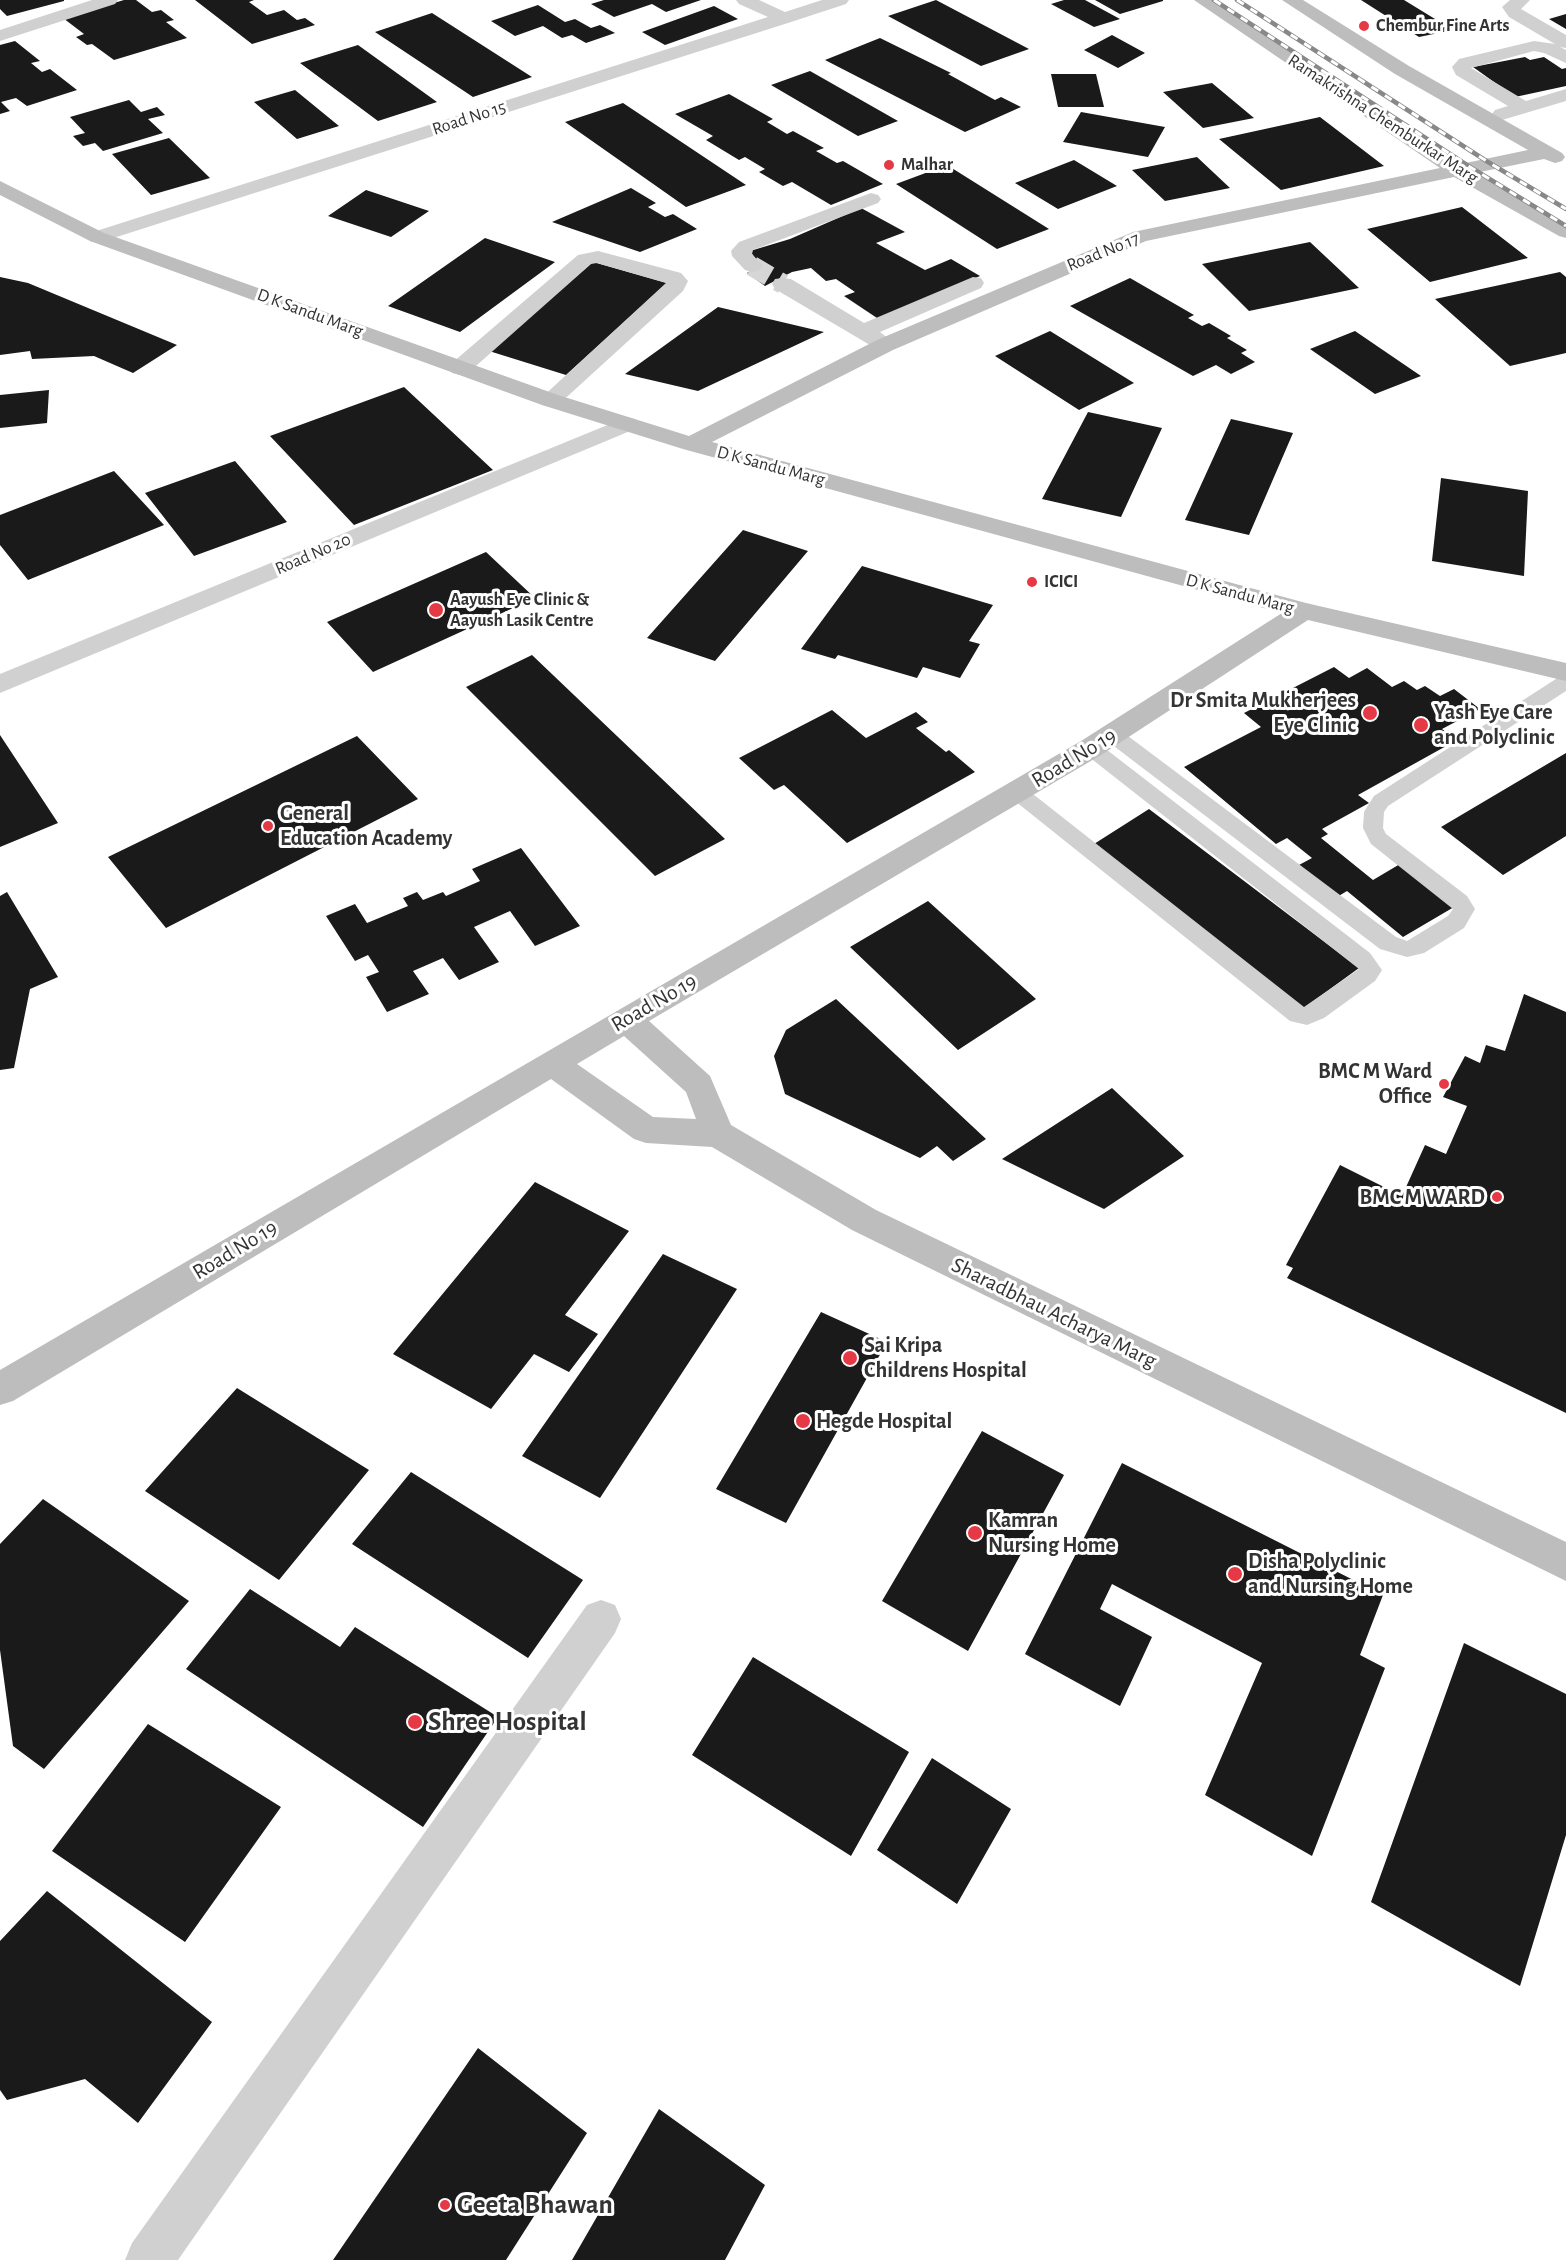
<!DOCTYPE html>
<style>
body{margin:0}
canvas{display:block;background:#fff}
</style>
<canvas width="1566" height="2260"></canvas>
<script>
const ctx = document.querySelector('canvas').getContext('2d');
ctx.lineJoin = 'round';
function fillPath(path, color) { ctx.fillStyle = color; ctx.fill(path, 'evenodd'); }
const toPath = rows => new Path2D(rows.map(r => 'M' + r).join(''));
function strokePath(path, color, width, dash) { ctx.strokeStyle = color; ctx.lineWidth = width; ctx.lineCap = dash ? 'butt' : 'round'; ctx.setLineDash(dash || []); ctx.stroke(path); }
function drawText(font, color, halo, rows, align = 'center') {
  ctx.font = font + ' "Alegreya Sans",sans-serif'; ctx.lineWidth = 6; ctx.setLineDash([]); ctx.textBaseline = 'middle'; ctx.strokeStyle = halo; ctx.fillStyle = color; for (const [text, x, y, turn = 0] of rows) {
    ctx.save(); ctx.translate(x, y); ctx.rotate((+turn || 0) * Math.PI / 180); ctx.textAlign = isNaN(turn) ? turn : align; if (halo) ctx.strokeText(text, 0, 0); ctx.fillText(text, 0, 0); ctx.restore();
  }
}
const building = toPath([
 [0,0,64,0,64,1,7,16,0,9],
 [124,0,136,0,152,12,161,10,174,20,166,22,187,38,114,60,92,44,87,45,76,37,84,34,63,18],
 [195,0,254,0,249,2,267,15,284,10,297,20,305,18,315,25,252,44],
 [604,0,701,0,666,12,652,4,614,17,591,4],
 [936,0,1029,49,981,66,888,16],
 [1064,0,1085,0,1120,19,1094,27,1051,4],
 [1095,0,1163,0,1163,1,1120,14],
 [1361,0,1404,0,1453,30,1419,37],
 [538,5,565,22,575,19,591,28,600,25,615,33,586,43,572,35,562,38,543,26,515,36,491,21],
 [714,6,738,19,665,45,642,32],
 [432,13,532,77,473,97,375,32],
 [1566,14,1566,29,1549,19],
 [1112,35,1145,53,1118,68,1084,50],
 [880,38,951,73,948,74,995,100,1001,97,1021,107,965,132,825,60],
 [15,41,40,61,31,63,42,72,50,69,77,90,27,106,16,98,1,102,10,111,0,114,0,45],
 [358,45,437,102,378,121,300,63],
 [1525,57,1530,60,1544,57,1562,69,1566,68,1566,86,1515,97,1473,67],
 [810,71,898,121,858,136,771,85],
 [1051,74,1096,74,1104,107,1058,107],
 [1212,83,1254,118,1203,128,1163,92],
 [295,90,339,126,297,139,254,102],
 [729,94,773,119,767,122,787,134,793,131,824,148,816,151,837,163,843,161,883,184,831,205,792,182,783,186,759,172,765,169,745,157,739,160,706,140,713,136,675,114],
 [129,100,141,112,157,107,165,115,148,119,163,133,103,151,95,143,83,146,73,136,85,133,70,117],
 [623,103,746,185,686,207,565,122],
 [1081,112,1165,127,1148,157,1063,142],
 [1320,117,1384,166,1281,190,1219,139],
 [169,138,210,178,151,195,112,154],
 [1197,157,1230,188,1165,201,1132,170],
 [1074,160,1117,186,1058,209,1015,183],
 [947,165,1049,229,997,249,896,184],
 [631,188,656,203,648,207,665,217,673,214,697,229,640,252,552,222],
 [366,190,429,211,391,237,328,216],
 [1462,207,1528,258,1430,282,1367,229],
 [861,208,905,232,876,243,925,270,951,259,980,276,880,320,844,296,855,292,836,279,826,281,811,268,792,272,765,286,747,273,760,265,750,251,790,239],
 [485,238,555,262,460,332,388,306],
 [1310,242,1359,288,1249,311,1202,264],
 [593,262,667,283,566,375,489,351],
 [1560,272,1566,277,1566,353,1510,366,1435,299],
 [0,277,28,283,177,345,133,373,94,356,32,359,30,351,0,355],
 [1130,278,1194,315,1188,318,1202,326,1209,323,1231,336,1227,338,1247,350,1241,353,1255,362,1231,374,1216,365,1193,376,1070,306],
 [718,307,824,332,698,391,625,374],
 [1050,331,1134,383,1079,410,995,356],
 [1355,331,1421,376,1375,394,1310,349],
 [404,387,493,470,354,525,270,436],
 [49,390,47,423,0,428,0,395],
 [1088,412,1162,428,1121,517,1042,499],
 [1231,419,1293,433,1249,535,1185,520],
 [235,461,287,522,194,556,145,493],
 [114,471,164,525,28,580,0,545,0,515],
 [1441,478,1528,491,1524,576,1432,561],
 [743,530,808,551,715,661,647,638],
 [486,552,535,598,373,672,327,622],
 [862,566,993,605,969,641,980,644,960,678,923,667,917,678,838,655,835,659,801,649],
 [532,655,725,839,655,876,466,687],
 [1334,667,1349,678,1367,668,1392,687,1404,681,1417,690,1425,686,1440,696,1454,689,1480,709,1442,729,1457,740,1358,795,1369,803,1322,829,1328,834,1321,838,1373,880,1400,864,1454,907,1403,937,1347,891,1337,897,1299,865,1312,858,1287,838,1276,844,1184,767,1261,727,1244,713],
 [832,710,866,738,916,712,928,722,916,728,946,752,949,750,975,772,847,843,784,785,774,790,739,758],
 [0,735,58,823,0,847],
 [357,736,418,799,166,928,108,857],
 [1566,753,1566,836,1503,875,1441,827],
 [1149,809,1359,968,1304,1008,1094,844],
 [521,848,580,926,535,946,510,911,474,927,499,962,459,980,443,958,413,971,429,994,387,1012,366,977,379,972,368,955,355,961,326,916,355,904,367,923,408,906,403,898,417,892,423,900,443,892,446,896,480,881,472,869],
 [7,892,58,977,30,989,14,1068,0,1070,0,896],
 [928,901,1036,999,958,1050,850,947],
 [1524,994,1566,1012,1566,1413,1287,1278,1293,1268,1286,1265,1340,1165,1402,1196,1425,1145,1446,1154,1467,1106,1443,1097,1465,1056,1480,1063,1486,1045,1505,1051],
 [836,999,986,1139,953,1161,937,1146,920,1158,785,1094,774,1056,786,1030],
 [1112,1088,1184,1156,1104,1209,1002,1159],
 [535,1182,629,1231,565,1315,598,1334,569,1372,534,1354,491,1409,393,1354],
 [663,1254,737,1289,600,1498,522,1456],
 [821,1312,887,1342,786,1523,716,1489],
 [237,1388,369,1470,279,1580,145,1491],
 [982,1431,1064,1475,968,1651,882,1601],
 [1122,1463,1383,1595,1360,1655,1385,1668,1312,1856,1205,1795,1262,1663,1112,1584,1100,1609,1152,1637,1120,1706,1025,1654],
 [411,1472,583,1580,528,1658,352,1544],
 [43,1499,189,1601,44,1769,13,1746,0,1650,0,1544],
 [250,1589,340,1647,355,1627,498,1717,423,1827,186,1669],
 [1464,1643,1566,1694,1566,1835,1520,1986,1371,1902],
 [753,1657,909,1752,851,1856,692,1755],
 [148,1724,281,1807,185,1942,52,1851],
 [932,1758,1011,1809,957,1904,877,1850],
 [47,1891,212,2022,138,2123,85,2079,7,2100,0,2090,0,1941],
 [478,2048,587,2133,506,2260,333,2260],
 [659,2109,765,2185,725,2260,572,2260]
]);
const streetTunnel = toPath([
 [752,266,783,284]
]);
const lane = toPath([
 [1566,676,1566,691,1388,806,1384,812,1383,828,1386,834,1467,896,1475,909,1464,928,1424,953,1407,957,1380,949,1106,740,1103,735,1106,730,1113,728,1120,730,1396,937,1407,941,1448,916,1453,909,1371,844,1363,828,1364,812,1367,807,1374,796,1559,677,1566,676],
 [1091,741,1098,743,1370,953,1382,970,1375,981,1324,1018,1307,1025,1290,1021,1010,797,1007,792,1010,787,1017,785,1024,787,1304,1007,1359,969,1084,753,1081,748,1084,743,1091,741]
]);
const street = toPath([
 [92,0,118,0,115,4,0,41,0,30,92,0],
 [736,0,759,0,785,12,822,0,849,0,846,4,791,22,104,241,97,243,90,241,87,237,90,233,768,17,739,4,736,0],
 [1510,0,1530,0,1521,9,1566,35,1566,48,1560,47,1566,50,1566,63,1544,53,1534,51,1471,68,1526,101,1566,89,1566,101,1502,120,1495,118,1492,114,1495,110,1508,106,1456,75,1452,67,1459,59,1534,41,1555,44,1509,17,1502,7,1510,0],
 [871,193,878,195,881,199,878,203,753,250,752,254,763,266,759,270,752,272,745,270,732,256,731,251,739,242,871,193],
 [598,251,681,273,688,281,683,291,558,405,550,407,542,405,539,400,666,283,597,263,591,264,468,373,460,375,452,373,449,368,452,363,578,255,598,251],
 [973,277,981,278,984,283,981,288,880,332,894,343,891,348,883,350,875,348,775,289,772,284,775,279,783,278,791,279,864,323,973,277],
 [627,417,635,419,639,424,635,429,0,693,0,674,627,417],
 [601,1600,615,1605,621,1619,615,1633,178,2260,125,2260,132,2243,587,1605,601,1600]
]);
const secondary = toPath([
 [1194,0,1215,0,1461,164,1528,150,1395,74,1282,0,1303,0,1409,66,1562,153,1565,157,1562,161,1555,163,1544,159,1475,173,1566,224,1566,238,1559,236,1454,177,1146,241,893,350,712,442,1306,603,1566,663,1566,681,1308,620,1101,755,649,1021,710,1076,731,1125,876,1210,1566,1542,1566,1581,852,1230,712,1147,646,1143,634,1139,551,1079,13,1401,0,1405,0,1370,1081,741,1282,613,683,449,542,405,90,241,0,195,0,181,104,233,558,395,689,436,877,340,1133,232,1440,168,1194,0],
 [624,1036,686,1092,696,1119,653,1117,577,1064,624,1036]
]);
const rail = toPath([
 [1214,0,1470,167,1566,226],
 [1237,0,1488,162,1566,209]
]);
const markers = [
 [1364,26,6,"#e63946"],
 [889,165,6,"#e63946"],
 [1032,582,6,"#e63946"],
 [436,610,8,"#e63946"],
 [1370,713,8,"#e63946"],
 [1421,725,8,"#e63946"],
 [268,826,6,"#e63946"],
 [1444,1084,6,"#e63946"],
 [1497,1197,6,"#e63946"],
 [850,1358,8,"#e63946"],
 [803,1421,8,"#e63946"],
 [975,1533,8,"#e63946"],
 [1235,1574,8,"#e63946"],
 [415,1722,8,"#e63946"],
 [445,2205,6,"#e63946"]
];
const farPoinames = [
 ["Chembur Fine Arts",1376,26],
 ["Malhar",901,165],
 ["ICICI",1044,582],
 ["Aayush Eye Clinic &",450,600],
 ["Aayush Lasik Centre",450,621]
];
const farStreetnames = [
 ["Road No 15",469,118,-18],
 ["Ramakrishna Chemburkar Marg",1383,119,33],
 ["Road No 17",1103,252,-22],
 ["D K Sandu Marg",310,313,20],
 ["D K Sandu Marg",771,466,15],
 ["Road No 20",313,554,-23],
 ["D K Sandu Marg",1240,594,15]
];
const poiNames = [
 ["Dr Smita Mukherjees",1356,700,"right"],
 ["Eye Clinic",1356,725,"right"],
 ["Yash Eye Care",1434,712],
 ["and Polyclinic",1434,737],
 ["General",280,813],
 ["Education Academy",280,838],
 ["BMC M Ward",1432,1071,"right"],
 ["Office",1432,1096,"right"],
 ["BMC M WARD",1485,1197,"right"],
 ["Sai Kripa",864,1345],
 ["Childrens Hospital",864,1370],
 ["Hegde Hospital",816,1421],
 ["Kamran",988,1520],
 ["Nursing Home",988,1545],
 ["Disha Polyclinic",1248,1561],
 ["and Nursing Home",1248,1586]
];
const streetNames = [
 ["Road No 19",1074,758,-31],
 ["Road No 19",654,1003,-30],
 ["Road No 19",235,1250,-31],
 ["Sharadbhau Acharya Marg",1054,1313,26]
];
const nearPoinames = [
 ["Shree Hospital",428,1722],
 ["Geeta Bhawan",457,2205]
];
fillPath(building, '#1a1a1a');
strokePath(streetTunnel, '#d6d6d6', 20, [20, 10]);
fillPath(lane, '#d0d0d0');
fillPath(street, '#d0d0d0');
fillPath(secondary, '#bdbdbd');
strokePath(rail, '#888', 4.5);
strokePath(rail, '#fff', 3, [8]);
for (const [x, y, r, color] of markers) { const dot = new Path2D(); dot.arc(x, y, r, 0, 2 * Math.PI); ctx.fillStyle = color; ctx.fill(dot); strokePath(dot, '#fff', 2); }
drawText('bold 18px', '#333', '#fff', farPoinames, 'left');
drawText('18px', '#333', '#fff', farStreetnames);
drawText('bold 22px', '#333', '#fff', poiNames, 'left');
drawText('22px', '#333', '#fff', streetNames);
drawText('bold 27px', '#333', '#fff', nearPoinames, 'left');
</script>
